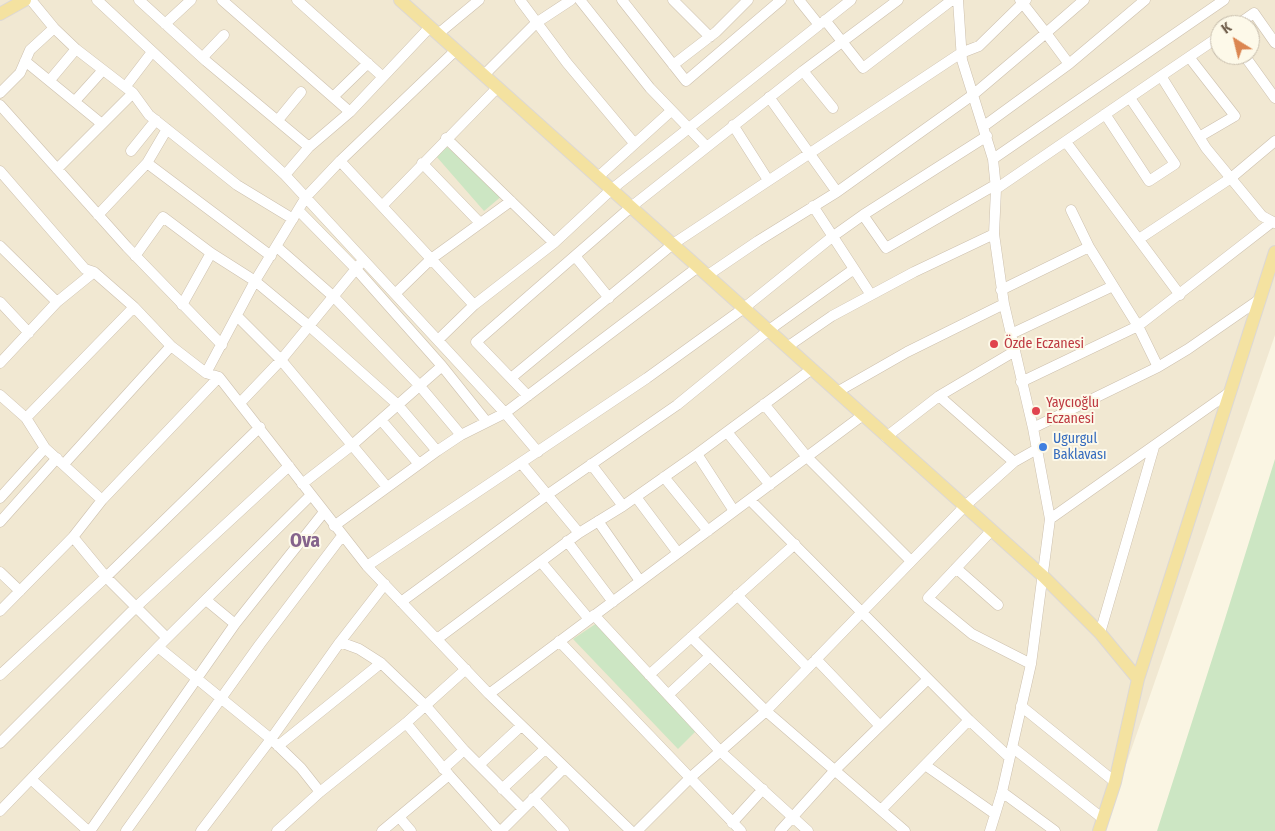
<!DOCTYPE html>
<meta charset="utf-8">
<style>
body{margin:0}
#map{position:relative;width:1275px;height:831px;overflow:hidden;background:#faf5e3;font-family:"Fira Sans Condensed",sans-serif}
canvas{display:block}
.north{position:absolute;left:1210px;top:15px;width:50px;height:50px;box-sizing:border-box;background:#fdf9e9;border:1px solid #c5bbaa;border-radius:50%;rotate:324deg;font-size:14px;font-weight:700;line-height:20px;text-align:center;color:#705e4b}
.north::after{content:'';display:block;margin:auto;width:18px;height:22px;background:#db8651;clip-path:polygon(50% 0,100% 100%,50% 72%,0 100%)}
</style>
<div id="map">
<canvas width="1275" height="831"></canvas>
<div class="north">K</div>
</div>
<script>
const ctx = document.querySelector('canvas').getContext('2d');
ctx.lineJoin = 'round';
function fillPath(path, color) { ctx.fillStyle = color; ctx.fill(path, 'evenodd'); }
const toPath = rows => new Path2D(rows.map(r => 'M' + r).join(''));
function strokePath(path, color, width, dash) { ctx.strokeStyle = color; ctx.lineWidth = width; ctx.lineCap = dash ? 'butt' : 'round'; ctx.setLineDash(dash || []); ctx.stroke(path); }
function drawText(font, color, halo, rows, align = 'center') {
  ctx.font = font + ' "Fira Sans Condensed",sans-serif'; ctx.lineWidth = 4; ctx.setLineDash([]); ctx.textBaseline = 'middle'; ctx.strokeStyle = halo; ctx.fillStyle = color; for (const [text, x, y, turn = 0] of rows) {
    ctx.save(); ctx.translate(x, y); ctx.rotate((+turn || 0) * Math.PI / 180); ctx.textAlign = isNaN(turn) ? turn : align; if (halo) ctx.strokeText(text, 0, 0); ctx.fillText(text, 0, 0); ctx.restore();
  }
}
const residential = toPath([
 [0,0,1275,0,1275,335,1103,831,0,831],
 [1220,25,1250,25,1250,55,1220,55]
]);
const green = toPath([
 [447,147,503,195,484,211,436,156],
 [1275,459,1275,831,1157,831,1224,622],
 [597,623,701,726,678,749,573,639]
]);
const minor = toPath([
 [31,0,54,28,76,49,133,93,149,115,237,185,293,219],
 [97,0,285,175,505,413,538,452],
 [139,0,206,61,309,147],
 [222,0,350,112],
 [297,0,383,77],
 [520,0,567,63,634,143],
 [580,0,650,88,706,146],
 [622,0,686,81,781,0],
 [673,0,710,37],
 [958,0,962,60,993,159,996,189,994,234,1004,304,1033,428,1050,519,1031,664,1002,792,990,831],
 [1020,0,1046,33,1084,0],
 [825,20,863,68,952,0],
 [822,23,851,0],
 [165,24,191,0],
 [1237,25,1254,13,1275,43],
 [438,34,479,0],
 [1220,36,1161,76,1206,148,1262,216,1275,223],
 [1244,55,1275,98],
 [203,57,224,35],
 [1189,57,1235,116,1199,137],
 [25,61,102,124],
 [673,65,716,32,748,0],
 [803,71,833,108],
 [484,75,536,23,571,0],
 [50,80,76,49],
 [126,86,152,52],
 [0,93,20,73,30,50,54,28],
 [333,97,368,63],
 [769,97,837,192],
 [75,101,103,70],
 [0,105,127,247,222,345],
 [1105,114,1149,181,1175,164,1130,98],
 [278,120,301,92],
 [733,125,768,180],
 [984,126,1069,64],
 [446,138,554,243],
 [1066,142,1180,295],
 [131,151,156,120],
 [993,159,1224,0],
 [340,161,474,305],
 [147,163,271,256],
 [422,163,480,223],
 [57,169,133,93],
 [0,171,85,269,94,272,134,307,171,346,206,373,219,377,367,566,489,694,631,831],
 [285,175,309,147,350,112,430,27],
 [598,177,671,111],
 [996,189,1161,76],
 [382,206,498,87],
 [813,206,871,295],
 [1071,210,1089,247,1138,326,1158,367],
 [299,211,356,269,442,366,486,421],
 [98,215,147,163,167,129],
 [863,215,886,248,995,185],
 [1139,239,1231,178,1275,141],
 [0,246,57,302],
 [277,247,334,297,419,385,461,435],
 [135,256,163,217,211,253,255,281,308,325,398,405,437,451],
 [575,256,609,298],
 [708,275,758,241,837,192,974,94,1046,33,1069,64,1145,0],
 [1001,290,1089,247],
 [395,294,431,259,511,201],
 [0,302,29,333],
 [182,305,211,253],
 [238,317,281,360,387,487],
 [1011,334,1113,286],
 [438,340,474,305,554,243,612,189,819,25,799,0],
 [787,347,832,316,914,272,994,234],
 [0,363,57,302,94,272],
 [206,373,255,281,306,197,340,161,456,50],
 [511,378,673,244,961,53,979,46,1026,0],
 [1021,382,1138,326,1272,222],
 [837,392,907,352,1004,304],
 [0,395,26,418,45,448,102,500],
 [528,396,476,342,631,207,803,71,898,0],
 [939,396,1014,462],
 [240,403,281,360,360,264],
 [764,404,807,457,910,560],
 [26,418,134,307],
 [381,420,418,463],
 [1033,428,1158,367,1188,349,1260,299],
 [727,432,770,485],
 [886,437,939,396,1015,351],
 [697,454,734,511],
 [521,463,579,533],
 [64,464,171,346],
 [591,464,623,506],
 [664,477,708,531],
 [302,484,351,446,442,366],
 [636,497,678,553],
 [0,498,45,448],
 [750,500,969,720,1009,757],
 [1050,519,1230,392],
 [598,521,640,581],
 [0,522,57,458],
 [334,526,437,451,461,435,505,413,698,267],
 [992,530,928,598,972,634,1031,664],
 [73,537,106,577,167,638],
 [567,541,613,602],
 [541,562,589,619],
 [367,566,647,378,744,308,832,237,863,215,987,136],
 [956,568,998,605],
 [0,572,20,591],
 [737,595,808,668],
 [206,600,235,624],
 [401,602,547,495,677,405,769,330,854,269],
 [0,611,73,537,102,500,219,377],
 [594,615,720,751,808,831],
 [1100,633,1154,447],
 [691,637,766,711,905,831],
 [437,639,579,533,623,506,697,454,812,369],
 [559,641,741,831],
 [340,642,359,649,381,663,426,706,464,750,523,809],
 [158,647,271,739,301,768,320,792],
 [816,659,880,726],
 [0,675,106,577,260,427],
 [649,675,795,544],
 [489,694,863,415],
 [668,695,710,656],
 [1021,706,1115,782],
 [406,723,449,775,499,831],
 [0,743,136,607,289,466],
 [278,746,381,663],
 [1012,747,1102,818],
 [480,764,521,726],
 [925,765,995,814],
 [443,769,464,750],
 [32,780,88,831],
 [502,789,545,749],
 [1002,792,1055,831],
 [533,798,564,831],
 [881,810,969,720],
 [0,811,158,647,311,495],
 [399,817,411,831],
 [732,823,763,789],
 [90,831,235,624,324,512],
 [126,831,260,644,342,536],
 [201,831,271,739,340,642,385,584],
 [277,831,320,792,406,723,466,669],
 [382,831,449,775],
 [501,831,564,768],
 [637,831,691,777,766,711,965,506,1014,462,1037,449],
 [780,831,835,770,928,679]
]);
const major = toPath([
 [400,0,1044,577,1100,633,1138,679],
 [0,14,25,0],
 [1099,831,1115,782,1138,679,1275,252]
]);
const markers = [
 [994,344,5,"#e0444e"],
 [1036,411,5,"#e0444e"],
 [1043,447,5,"#3f7fe0"]
];
const healthNames = [
 ["Özde Eczanesi",1004,344],
 ["Yaycıoğlu",1046,403],
 ["Eczanesi",1046,419]
];
const shopNames = [
 ["Ugurgul",1053,439],
 ["Baklavası",1053,455]
];
const districtNames = [
 ["Ova",305,542]
];
fillPath(residential, '#f1e8d2');
fillPath(green, '#cce6c3');
strokePath(minor, '#cdc0ae', 11);
strokePath(major, '#ddd8d4', 14);
strokePath(minor, '#fff', 10);
strokePath(major, '#f4e2a0', 12);
for (const [x, y, r, color] of markers) { const dot = new Path2D(); dot.arc(x, y, r, 0, 2 * Math.PI); ctx.fillStyle = color; ctx.fill(dot); strokePath(dot, '#fdf9e9', 2); }
drawText('14px', '#be3a42', '#fdf9e9', healthNames, 'left');
drawText('14px', '#366cbe', '#fdf9e9', shopNames, 'left');
drawText('bold 19px', '#85638c', '#fdf9e9', districtNames);
</script>
